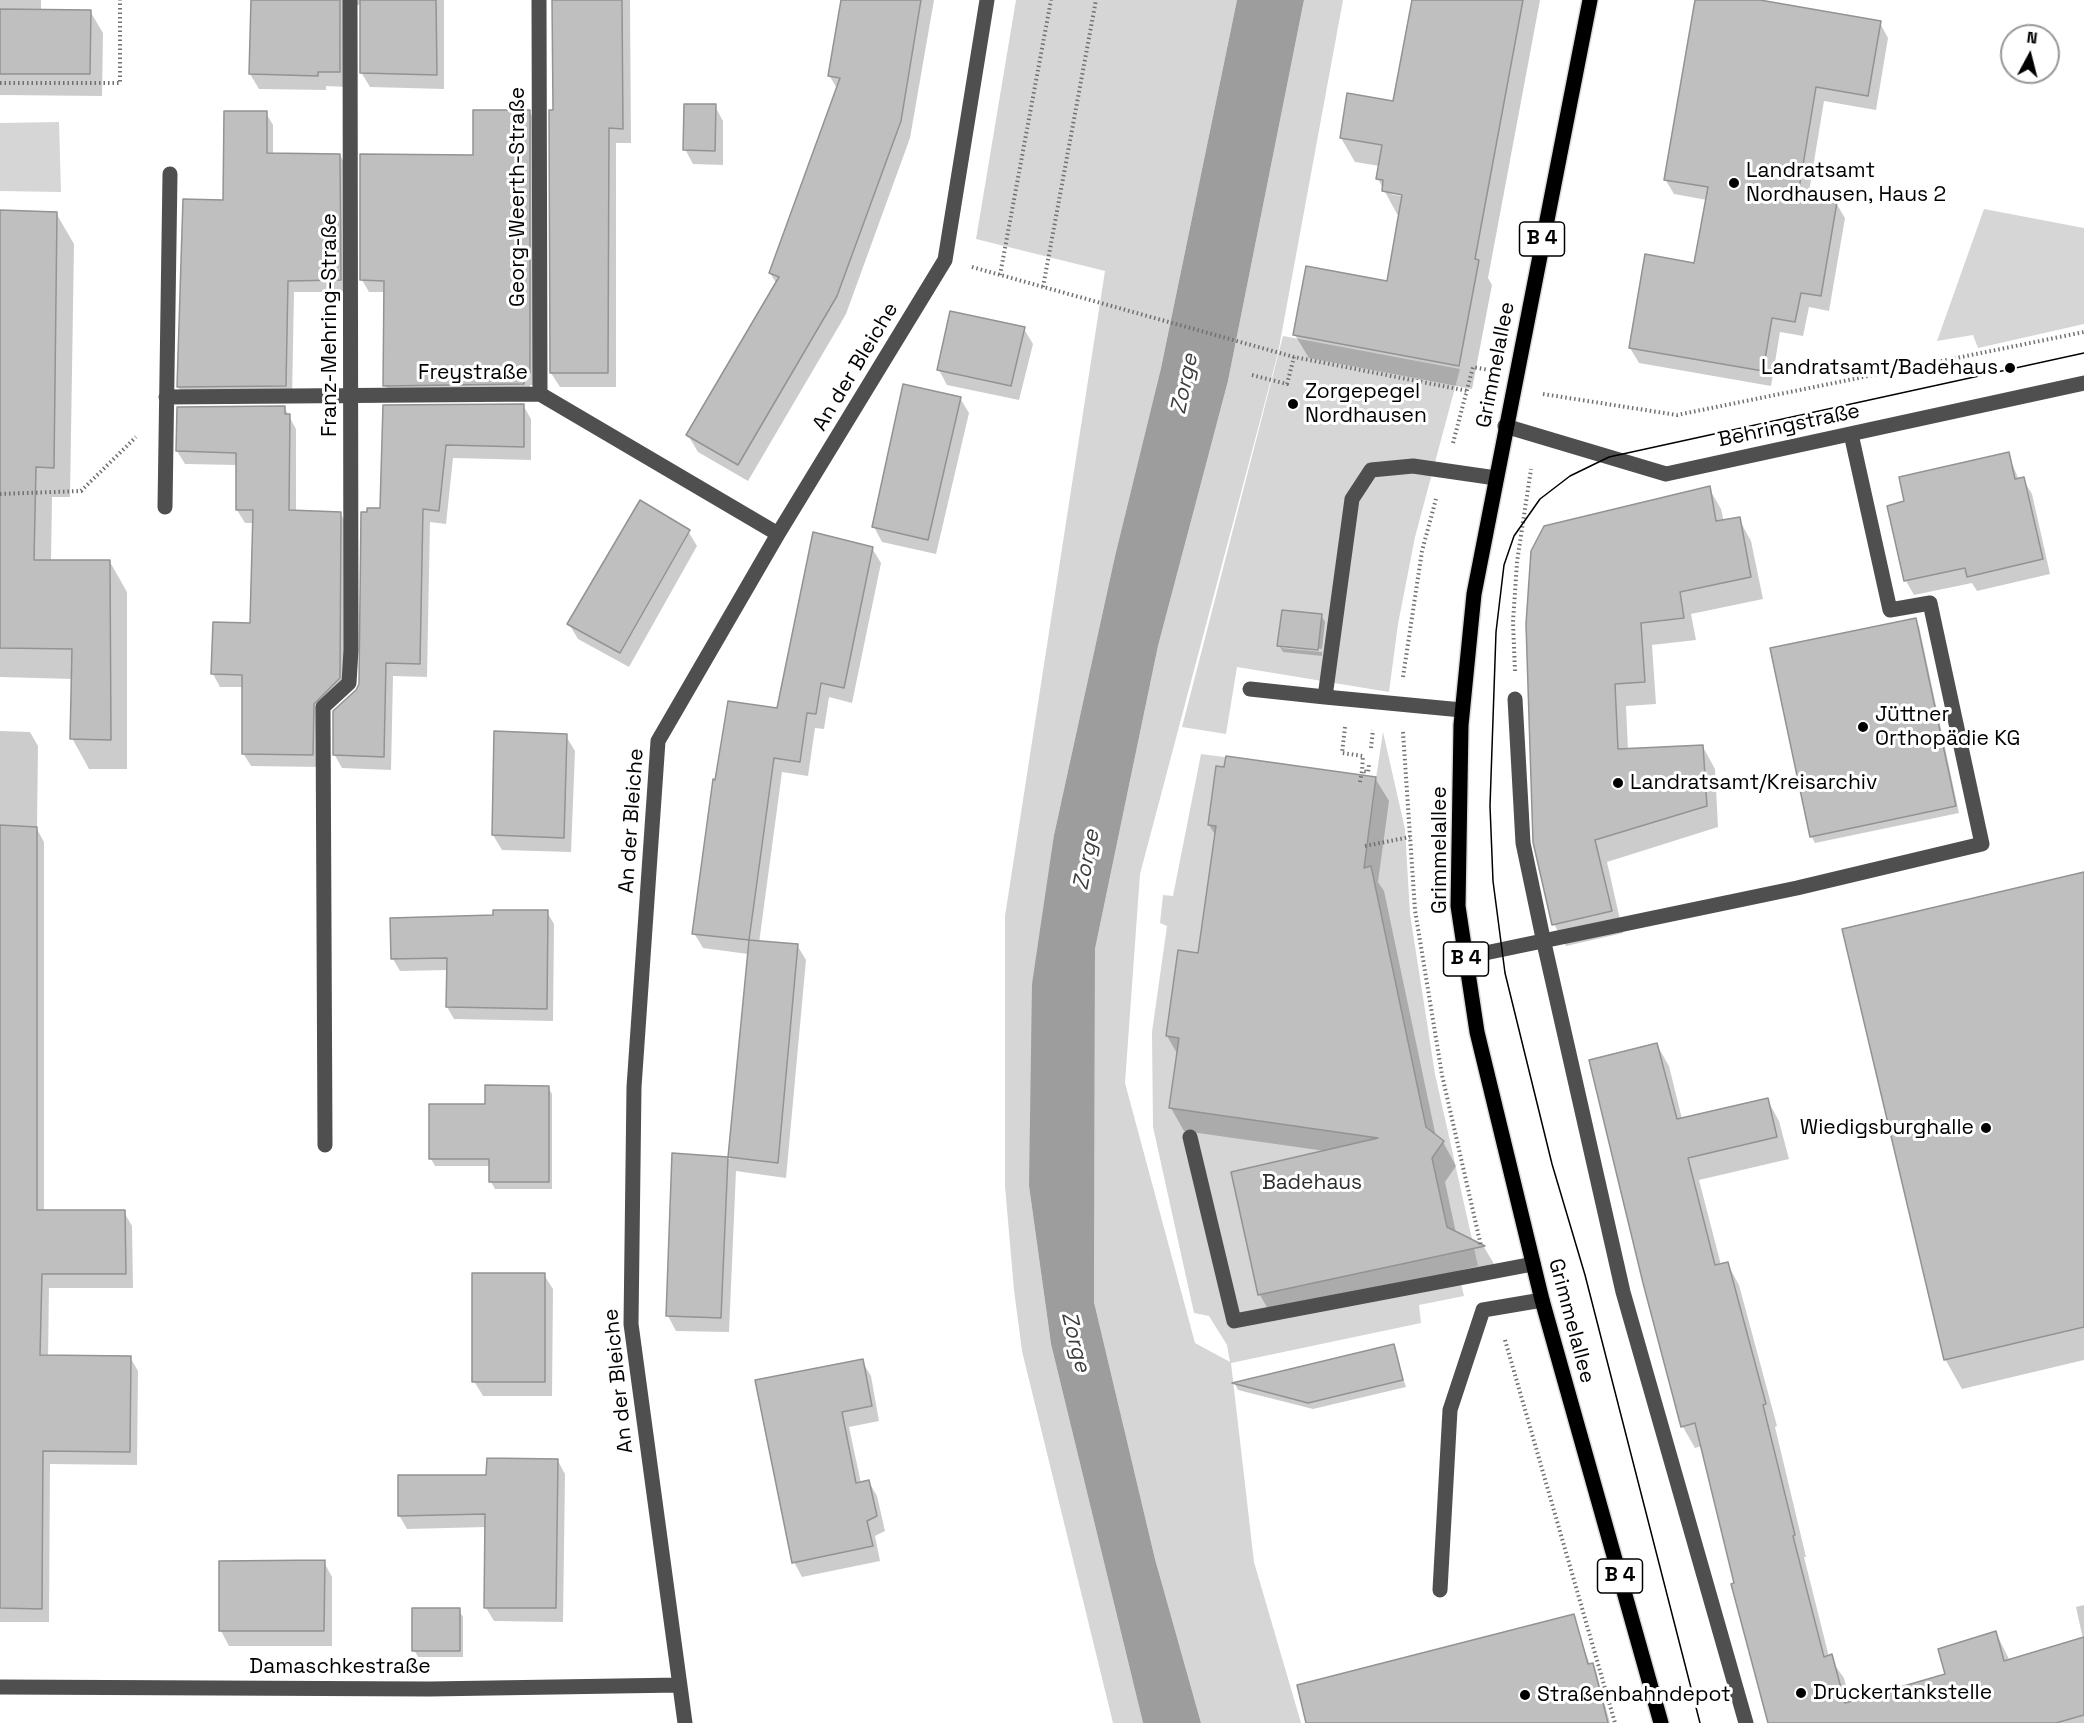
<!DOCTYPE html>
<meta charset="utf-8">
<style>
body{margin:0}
#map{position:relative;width:2084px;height:1723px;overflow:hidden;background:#fff;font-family:"Space Grotesk",sans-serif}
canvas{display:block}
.north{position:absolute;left:2000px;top:24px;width:60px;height:60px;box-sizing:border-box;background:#fff;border:2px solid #999;border-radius:50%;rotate:7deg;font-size:16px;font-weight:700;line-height:24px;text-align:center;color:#000}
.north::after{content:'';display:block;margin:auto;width:21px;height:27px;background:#000;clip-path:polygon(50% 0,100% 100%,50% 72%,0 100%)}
</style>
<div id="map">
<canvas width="2084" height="1723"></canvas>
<div class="north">N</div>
</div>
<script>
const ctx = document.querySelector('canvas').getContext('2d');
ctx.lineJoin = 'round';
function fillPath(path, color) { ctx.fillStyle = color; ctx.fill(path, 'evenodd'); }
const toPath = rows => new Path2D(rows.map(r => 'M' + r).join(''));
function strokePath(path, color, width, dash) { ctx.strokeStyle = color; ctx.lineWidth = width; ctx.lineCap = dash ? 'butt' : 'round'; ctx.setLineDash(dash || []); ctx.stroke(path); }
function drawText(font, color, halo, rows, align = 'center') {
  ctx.font = font + ' "Space Grotesk",sans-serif'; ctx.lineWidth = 6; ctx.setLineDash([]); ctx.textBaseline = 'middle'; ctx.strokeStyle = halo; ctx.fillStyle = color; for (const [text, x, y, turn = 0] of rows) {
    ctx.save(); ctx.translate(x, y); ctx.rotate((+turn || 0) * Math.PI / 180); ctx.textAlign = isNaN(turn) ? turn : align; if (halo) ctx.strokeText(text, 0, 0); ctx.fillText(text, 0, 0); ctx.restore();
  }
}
const green = toPath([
 [1016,0,1237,0,1161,368,1115,556,1054,835,1029,1186,1051,1344,1143,1723,1113,1723,1022,1351,1014,1290,1005,1186,1005,916,1105,271,976,239],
 [1304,0,1343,0,1278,353,1140,874,1125,1083,1195,1343,1230,1362,1227,1345,1209,1316,1194,1313,1153,1127,1152,1032,1167,926,1160,923,1163,895,1173,896,1201,754,1341,772,1340,780,1375,785,1383,732,1405,829,1410,914,1435,1074,1478,1266,1458,1271,1464,1296,1419,1305,1421,1323,1231,1363,1254,1562,1301,1723,1201,1723,1155,1559,1094,1302,1095,949,1158,646,1228,381],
 [59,122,61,192,0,191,0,123],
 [1984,209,2084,228,2084,324,1978,348,1973,335,1937,341],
 [1283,336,1460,369,1415,537,1398,624,1389,692,1237,667,1226,734,1182,727]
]);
const water = toPath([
 [1237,0,1304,0,1228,381,1158,646,1095,949,1094,1302,1155,1559,1201,1723,1143,1723,1051,1344,1029,1186,1032,984,1054,835,1115,556,1161,368]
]);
const shadow = toPath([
 [0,0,41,0,41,10,90,11,103,33,102,96,0,95],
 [252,0,444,0,444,89,370,87,361,72,361,4,353,7,348,87,326,86,326,90,259,89,250,74],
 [554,0,630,0,631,143,616,143,616,387,560,387,551,373],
 [843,0,934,0,910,138,846,314,748,481,698,452,688,435,776,283,770,273,838,90,829,75],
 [1414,0,1540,0,1488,278,1492,285,1472,389,1309,358,1295,335,1388,282,1400,215,1397,214,1378,179,1380,166,1355,162,1341,138,1394,103],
 [1391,191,1409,198,1391,194],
 [1696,0,1751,0,1880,23,1888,38,1876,110,1824,101,1808,198,1836,203,1845,218,1829,311,1809,307,1803,336,1780,332,1771,386,1639,363,1630,348,1696,264,1707,200,1674,194,1665,179],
 [715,106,723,121,723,165,693,164,685,149],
 [529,111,536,123,536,385,530,385,530,396,392,397,385,385,385,292,369,292,362,280,361,156,475,156],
 [266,113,273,125,273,154,340,155,347,167,347,292,294,292,292,398,185,399,178,387,225,201],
 [0,211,56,213,74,244,70,497,52,497,51,561,110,562,127,592,127,769,89,769,72,738,73,679,0,677],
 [1024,329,1033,344,1019,400,947,385,939,370],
 [960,398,969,413,936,554,882,542,874,527],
 [523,405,531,419,531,460,453,458,446,524,430,522,427,677,393,676,391,770,342,768,334,754,360,684,381,510,385,406],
 [284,407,296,429,296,512,340,513,348,526,346,692,320,717,320,767,251,766,243,753,244,687,220,687,213,674,252,625,255,523,245,523,237,510,237,465,185,464,177,451],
 [2008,454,2019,480,2023,479,2032,494,2050,574,1977,591,1972,583,1914,595,1906,581,1906,502],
 [1709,488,1721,509,1724,522,1739,519,1751,541,1763,599,1691,614,1696,640,1652,645,1656,704,1626,706,1628,750,1703,747,1715,769,1718,827,1607,862,1623,933,1566,946,1554,924,1528,624],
 [688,531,697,546,629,667,578,639,569,624],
 [872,548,881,563,852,703,829,697,824,729,815,728,808,776,782,772,759,943,797,945,806,960,786,1178,736,1171,729,1332,676,1331,668,1316,673,1155,730,1159,748,954,703,948,694,933,779,710],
 [1321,615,1325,622,1322,649,1282,645,1282,648,1322,652,1322,656,1283,652,1279,645],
 [1915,619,1919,626,1959,813,1815,843,1811,836],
 [0,731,30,732,38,746,37,829,44,842,44,1212,124,1212,132,1226,133,1288,49,1288,48,1357,130,1357,138,1371,137,1465,50,1464,49,1622,0,1622],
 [566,736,575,751,571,852,502,850,493,835],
 [1375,778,1389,801,1378,882,1384,891,1436,1137,1443,1142,1456,1166,1445,1182,1456,1233,1484,1247,1497,1269,1273,1318,1260,1295,1325,1151,1184,1131,1171,1108,1178,1055,1167,1036,1199,955,1216,836,1209,825],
 [2084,873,2084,1360,1962,1389,1945,1359],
 [547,912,554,924,553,1021,454,1019,447,1007,448,970,400,971,393,959,495,917],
 [1657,1045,1669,1066,1682,1119,1767,1099,1779,1121,1789,1159,1699,1180,1721,1265,1727,1263,1739,1285,1777,1426,1775,1427,1806,1557,1804,1557,1829,1657,1844,1678,1850,1703,1947,1675,1996,1633,2010,1661,2083,1639,2076,1607,2084,1605,2084,1723,1769,1723,1702,1446,1695,1448,1683,1427,1644,1282],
 [548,1087,552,1094,552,1189,495,1189,491,1182,491,1166,435,1166,431,1159,486,1105],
 [544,1275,553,1289,552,1396,483,1396,474,1381],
 [1393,1346,1406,1387,1313,1409,1238,1390,1235,1384],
 [862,1361,871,1376,879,1421,849,1427,861,1483,869,1482,877,1496,885,1531,875,1536,880,1561,802,1577,794,1562,757,1381],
 [558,1461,565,1474,563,1622,494,1621,486,1608,487,1527,407,1529,399,1515,488,1476],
 [324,1562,332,1577,332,1646,229,1646,221,1631],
 [459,1610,463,1617,463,1657,418,1657,414,1650],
 [1573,1616,1590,1665,1592,1664,1596,1671,1610,1723,1308,1723]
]);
const building = toPath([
 [251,0,340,0,340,72,318,72,318,76,249,74,251,0],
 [360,0,436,0,437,75,360,73,360,0],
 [552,0,622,0,623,129,609,128,608,373,550,373,549,110,553,110,552,0],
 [841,0,921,0,901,121,837,296,738,465,686,435,779,277,769,273,840,78,828,76,841,0],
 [1412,0,1523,0,1475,259,1479,260,1459,366,1293,335,1306,266,1387,281,1402,195,1382,191,1383,180,1376,179,1382,145,1340,138,1347,93,1393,101,1412,0],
 [1695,0,1760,0,1881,21,1868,96,1816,87,1798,195,1837,202,1821,296,1801,293,1795,322,1772,318,1763,371,1629,348,1645,254,1694,263,1708,187,1664,180,1695,0],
 [0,9,91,10,90,74,0,74,0,9],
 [684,104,716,104,715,151,683,150,684,104],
 [473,110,530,110,530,373,524,373,524,384,383,386,384,281,360,280,360,154,473,155,473,110],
 [224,111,267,111,267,153,340,154,341,280,288,281,286,386,177,387,183,199,223,200,224,111],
 [0,210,57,212,54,468,36,467,34,560,110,560,111,740,70,739,72,649,0,648,0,210],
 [950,311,1025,327,1011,386,937,370,950,311],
 [903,384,961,397,928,540,872,527,903,384],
 [524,404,524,447,446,445,439,511,423,509,420,664,386,663,384,757,333,755,333,711,356,690,359,684,361,512,367,512,367,508,380,508,383,405,524,404],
 [285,406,285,414,290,414,289,510,341,512,340,678,314,704,313,755,242,754,242,675,211,674,213,622,250,623,253,510,236,510,236,453,176,451,177,407,285,406],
 [2009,452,2015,479,2024,477,2043,559,1967,577,1965,568,1904,581,1887,506,1904,501,1899,477,2009,452],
 [1710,486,1716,521,1740,517,1751,577,1680,592,1684,618,1641,623,1645,682,1615,684,1618,749,1703,745,1707,806,1595,840,1612,911,1552,925,1533,842,1526,624,1531,551,1544,526,1710,486],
 [640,500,690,530,620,653,567,624,640,500],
 [813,532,873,547,844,688,821,683,816,714,807,713,800,762,774,758,749,940,798,944,778,1163,728,1157,749,940,692,934,713,779,715,780,728,701,777,708,813,532],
 [1282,610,1322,614,1318,650,1277,646,1282,610],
 [1916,618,1956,806,1810,837,1770,648,1916,618],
 [494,731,567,734,564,838,492,835,494,731],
 [1226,756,1376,777,1364,868,1371,866,1426,1127,1444,1141,1432,1158,1447,1227,1485,1246,1258,1295,1231,1172,1378,1138,1169,1108,1179,1038,1166,1036,1178,950,1198,953,1216,826,1208,825,1216,766,1224,767,1226,756],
 [0,825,37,827,37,1210,125,1210,126,1274,42,1274,40,1355,131,1356,130,1452,43,1451,42,1609,0,1608,0,825],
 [2084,872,2084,1327,1944,1360,1842,929,2084,872],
 [493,910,548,910,547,1009,446,1007,447,958,391,959,390,918,493,915,493,910],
 [1657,1043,1677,1119,1768,1098,1777,1137,1688,1158,1715,1265,1728,1262,1766,1404,1763,1405,1795,1535,1793,1536,1824,1657,1832,1654,1845,1703,1945,1674,1938,1649,1996,1631,2004,1661,2084,1637,2084,1715,2056,1723,1768,1723,1731,1584,1734,1583,1695,1423,1681,1427,1643,1283,1589,1060,1657,1043],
 [485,1085,549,1086,549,1182,489,1182,489,1159,429,1159,429,1104,485,1104,485,1085],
 [672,1153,728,1157,721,1318,666,1316,672,1153],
 [472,1273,545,1273,545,1382,472,1382,472,1273],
 [1394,1344,1403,1380,1308,1403,1232,1383,1394,1344],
 [863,1359,872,1406,842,1412,856,1483,869,1480,877,1516,867,1521,873,1546,792,1563,755,1380,863,1359],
 [487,1458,558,1459,556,1608,484,1608,485,1514,398,1516,398,1475,486,1475,487,1458],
 [325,1560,324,1631,219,1631,219,1561,325,1560],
 [412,1608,460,1608,460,1651,412,1651,412,1608],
 [1574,1614,1588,1664,1593,1663,1608,1723,1306,1723,1297,1685,1574,1614]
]);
const path = toPath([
 [0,83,120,83,120,0],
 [972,267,1294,357,1468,391],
 [1000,275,1051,0],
 [1043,287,1096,0],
 [1252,375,1287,384,1294,357],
 [1543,394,1677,415,2084,332],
 [1453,443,1473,367,1489,370],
 [0,494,81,491,136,437],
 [1515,671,1513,622,1517,562,1531,469],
 [1403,677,1422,551,1436,499],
 [1345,727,1342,753,1363,756,1362,771],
 [1403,732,1415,910,1442,1075,1481,1246],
 [1371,748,1373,730],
 [1360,782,1362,771,1368,772,1369,765],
 [1365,846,1410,837],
 [1505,1340,1615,1723]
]);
const minor = toPath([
 [539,0,540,394],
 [166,397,540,394,778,534],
 [1505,426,1666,474,2084,383],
 [165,507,170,174],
 [1250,689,1325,697],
 [1515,699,1523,843,1544,943,1623,1292,1746,1723],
 [1462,710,1325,697,1352,499,1371,470,1413,466,1496,478],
 [1466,957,1797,888,1982,844,1930,603,1890,610,1851,434],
 [1190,1137,1234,1321,1533,1264],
 [325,1145,323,707,349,683,351,650,350,0],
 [1440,1590,1450,1410,1483,1310,1542,1300],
 [0,1687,430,1689,680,1685],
 [685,1723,631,1324,634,1087,658,741,778,534,945,260,987,0]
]);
const major = toPath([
 [1590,0,1474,594,1461,725,1458,906,1477,1032,1542,1300,1661,1723]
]);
const tram = toPath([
 [1700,1723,1585,1275,1552,1164,1505,973,1493,881,1490,806,1496,632,1504,565,1514,536,1540,499,1570,476,1609,457,2084,353]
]);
const markers = [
 [1734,183,6,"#000"],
 [2010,368,6,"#000"],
 [1293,404,6,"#000"],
 [1863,727,6,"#000"],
 [1618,783,6,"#000"],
 [1986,1128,6,"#000"],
 [1801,1693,6,"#000"],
 [1525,1695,6,"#000"]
];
const shields = [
 [1542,239,45],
 [1466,959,45],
 [1620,1576,45]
];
const shieldNames = [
 ["B 4",1542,239],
 ["B 4",1466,959],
 ["B 4",1620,1576]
];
const poiNames = [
 ["Landratsamt",1746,171],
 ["Nordhausen, Haus 2",1746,195],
 ["Landratsamt/Badehaus",1998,368,"right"],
 ["Zorgepegel",1305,392],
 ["Nordhausen",1305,416],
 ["Jüttner",1875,715],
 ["Orthopädie KG",1875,739],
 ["Landratsamt/Kreisarchiv",1630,783],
 ["Wiedigsburghalle",1974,1128,"right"],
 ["Druckertankstelle",1813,1693],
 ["Straßenbahndepot",1537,1695]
];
const streetNames = [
 ["Georg-Weerth-Straße",518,197,-90],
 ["Franz-Mehring-Straße",330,325,-90],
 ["Grimmelallee",1496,365,-79],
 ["An der Bleiche",856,367,-59],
 ["Freystraße",473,373],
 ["Behringstraße",1789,426,-12],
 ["An der Bleiche",632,821,-86],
 ["Grimmelallee",1440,850,-90],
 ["Grimmelallee",1571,1321,75],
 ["An der Bleiche",619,1381,-96],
 ["Damaschkestraße",340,1667]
];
const parkNames = [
 ["Badehaus",1312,1183]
];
const waterNames = [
 ["Zorge",1185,384,-78],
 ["Zorge",1087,860,-79],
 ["Zorge",1075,1342,76]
];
fillPath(green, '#d6d6d6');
fillPath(water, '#9d9d9d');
fillPath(shadow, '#0003');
fillPath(building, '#bfbfbf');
strokePath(building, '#939393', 1.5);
strokePath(major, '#dbdbdb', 18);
strokePath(path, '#717171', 4, [1.5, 3]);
strokePath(minor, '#4f4f4f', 15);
strokePath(major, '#000', 15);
strokePath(tram, '#000', 1.5);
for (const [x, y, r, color] of markers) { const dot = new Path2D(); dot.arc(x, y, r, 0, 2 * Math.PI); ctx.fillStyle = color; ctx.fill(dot); strokePath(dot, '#fff', 2); }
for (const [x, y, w] of shields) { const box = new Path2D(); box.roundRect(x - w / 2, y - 17, w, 34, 4.5); ctx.fillStyle = '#fff'; ctx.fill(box); strokePath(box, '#000', 1.5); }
drawText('bold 20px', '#000', null, shieldNames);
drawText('21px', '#000', '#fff', poiNames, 'left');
drawText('21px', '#000', '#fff', streetNames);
drawText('21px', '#2d2d2d', '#fff', parkNames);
drawText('italic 22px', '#3e3e3e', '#fff', waterNames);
</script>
